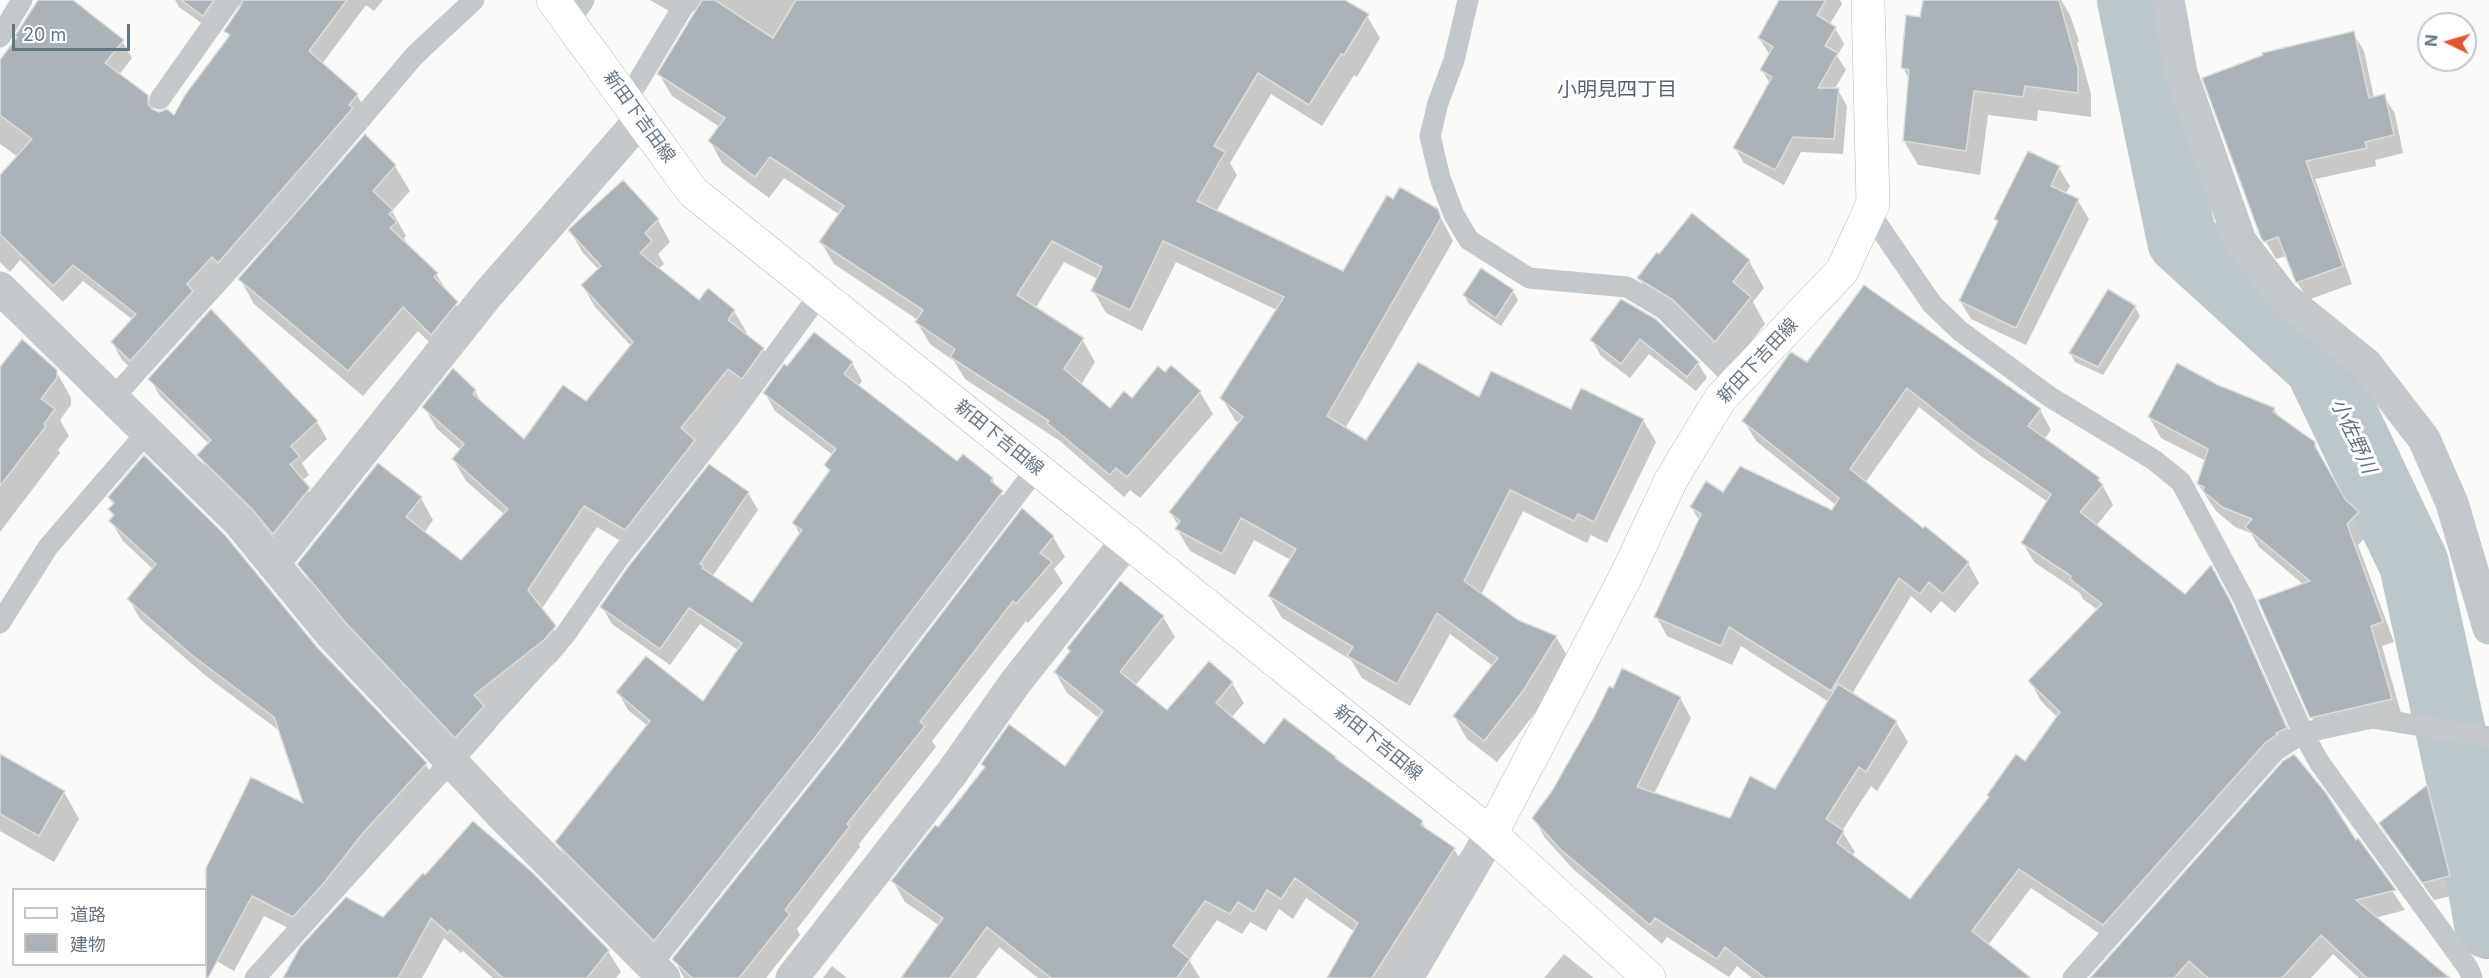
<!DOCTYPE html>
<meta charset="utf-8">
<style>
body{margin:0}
#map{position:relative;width:2489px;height:978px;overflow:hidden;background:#fafaf8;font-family:Inter,"Noto Sans JP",sans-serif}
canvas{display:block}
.legend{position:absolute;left:12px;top:888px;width:195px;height:78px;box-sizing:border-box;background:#fff;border:2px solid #c1c8cd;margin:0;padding:8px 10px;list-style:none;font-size:18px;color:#657683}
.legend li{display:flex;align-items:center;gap:12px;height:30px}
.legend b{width:30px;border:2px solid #c1c8cd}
.north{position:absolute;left:2417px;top:12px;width:60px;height:60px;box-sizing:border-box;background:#fff;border:2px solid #c1c8cd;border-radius:50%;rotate:275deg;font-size:16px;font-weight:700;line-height:24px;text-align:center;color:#657683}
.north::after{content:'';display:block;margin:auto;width:21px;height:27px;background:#e4572e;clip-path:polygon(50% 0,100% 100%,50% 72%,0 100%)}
.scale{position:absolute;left:12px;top:24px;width:118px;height:27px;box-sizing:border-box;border:3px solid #657683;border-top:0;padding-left:8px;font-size:18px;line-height:21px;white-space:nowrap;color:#657683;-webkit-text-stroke:4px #fff;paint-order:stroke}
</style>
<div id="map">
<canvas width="2489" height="978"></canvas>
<ul class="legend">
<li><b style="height:8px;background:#fff"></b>道路</li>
<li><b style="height:16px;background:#aab3b9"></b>建物</li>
</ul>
<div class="north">N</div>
<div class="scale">20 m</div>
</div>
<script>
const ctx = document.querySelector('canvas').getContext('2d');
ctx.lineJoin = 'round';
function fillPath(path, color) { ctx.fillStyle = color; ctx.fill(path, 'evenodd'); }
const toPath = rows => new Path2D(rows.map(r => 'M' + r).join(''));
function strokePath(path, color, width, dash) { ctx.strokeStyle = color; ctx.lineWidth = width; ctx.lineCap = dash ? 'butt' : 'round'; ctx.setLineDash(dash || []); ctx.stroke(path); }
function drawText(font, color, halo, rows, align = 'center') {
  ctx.font = font + ' Inter,"Noto Sans JP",sans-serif'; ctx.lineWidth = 6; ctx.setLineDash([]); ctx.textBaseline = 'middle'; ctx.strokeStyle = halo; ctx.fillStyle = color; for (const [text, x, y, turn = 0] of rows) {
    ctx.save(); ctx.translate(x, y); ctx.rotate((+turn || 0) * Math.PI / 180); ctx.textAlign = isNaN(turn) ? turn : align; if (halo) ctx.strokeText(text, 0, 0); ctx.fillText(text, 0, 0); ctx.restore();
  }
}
const shadow = toPath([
 [40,0,70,0,122,41,132,58,119,75,147,96,156,112,174,117,230,37,226,31,242,6,235,5,214,32,179,7,175,0,383,0,374,11,366,5,322,64,357,95,367,112,140,377,122,360,112,342,133,320,83,281,63,302,20,260,10,272,0,262,0,177,18,157,0,144,0,62,18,38],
 [650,0,1342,0,1367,16,1380,38,1357,77,1354,75,1322,126,1271,94,1230,163,1237,175,1216,212,1344,273,1394,201,1437,210,1453,241,1345,429,1367,442,1480,400,1643,420,1656,442,1607,543,1591,535,1587,543,1523,511,1481,595,1517,621,1556,637,1569,659,1535,713,1497,762,1467,739,1454,716,1493,666,1450,634,1410,706,1362,678,1351,660,1282,618,1269,596,1291,560,1254,540,1235,575,1190,551,1177,529,1179,526,1170,512,1240,424,1235,420,1222,398,1277,310,1176,262,1142,331,1106,313,1093,290,1098,279,1064,262,1035,309,1082,339,1095,362,1081,385,1110,410,1133,400,1172,368,1200,392,1213,414,1140,498,1130,490,1124,497,1060,441,965,379,954,361,930,344,917,322,918,320,834,264,821,242,840,215,784,178,769,198,722,163,710,141,720,127,672,96,659,74,698,10,693,11,686,21],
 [1781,0,1840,0,1842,4,1829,25,1835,28,1844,44,1837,56,1846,70,1834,90,1838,90,1847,106,1843,154,1801,152,1784,185,1744,163,1735,148,1770,84,1762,70,1770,55,1759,38],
 [1924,0,2061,0,2070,15,2079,41,2077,43,2091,94,2091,117,2038,110,2037,121,1988,115,1980,175,1918,165,1904,141,1909,79,1903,67,1922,19],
 [2353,33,2364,51,2374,98,2384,96,2395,114,2403,153,2375,160,2376,166,2315,179,2352,284,2308,300,2297,282,2287,256,2276,259,2263,237],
 [365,136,395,166,410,191,392,211,406,236,404,238,410,248,436,274,471,328,446,359,418,331,363,396,254,304,240,279],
 [2059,168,2070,186,2065,195,2078,201,2089,219,2026,345,1971,319,1960,301,1998,223,1996,219],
 [658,220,670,242,658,254,664,264,658,269,699,302,734,311,747,333,745,335,763,349,776,371,697,445,707,463,638,551,597,527,541,610,567,649,556,662,488,716,495,729,468,759,360,644,312,586,299,564,421,498,433,520,424,533,461,562,505,515,466,481,453,459,461,450,437,429,424,407,475,391,483,405,524,441,586,403,632,347,595,307,583,286,599,270,583,253,570,231],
 [1749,261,1764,288,1753,302,1765,324,1731,367,1654,304,1639,278],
 [1513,291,1518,300,1501,326,1469,304,1464,295],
 [1623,301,1698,363,1707,378,1696,391,1649,354,1630,378,1601,356,1592,340],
 [2135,307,2140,316,2103,375,2075,362,2070,353],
 [852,363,862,381,858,386,958,463,992,479,1012,510,664,957,567,860,557,842,648,726,628,710,618,692,703,703,738,650,700,624,670,665,612,624,602,607,748,493,758,510,712,577,752,605,800,535,794,523,830,473,825,465,833,455,775,411,765,393],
 [1807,365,2040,410,2051,430,2044,440,2099,479,2110,499,2113,505,2096,526,2185,596,2222,587,2242,625,2297,748,2277,762,2115,944,2031,888,1988,945,2029,978,1752,978,1737,966,1729,977,1667,937,1662,944,1573,869,1545,838,1534,818,1680,698,1691,718,1654,794,1731,819,1776,791,1829,702,1741,646,1732,665,1667,636,1656,616,1699,520,1691,507,1723,494,1832,512,1837,506,1756,441,1744,421],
 [1919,407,1978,454,2048,502,2023,543,2034,562,2080,593,2083,599,2098,610,2030,681,2041,701,2058,718,2025,763,1911,901,1852,856,1855,852,1842,831,1871,786,1877,791,1908,742,1896,722,1852,694,1911,596,1931,613,1941,601,1955,613,1979,583,1968,563,1865,483],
 [0,370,56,371,71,398,71,405,60,420,69,436,58,450,60,453,0,532],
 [150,379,317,422,327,439,302,463,309,475,302,481,318,507,284,550,264,526,209,473,199,455,209,444,160,396],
 [2218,387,2274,409,2280,419,2314,443,2344,501,2358,513,2370,533,2358,545,2394,642,2382,646,2403,720,2323,738,2312,718,2260,601,2304,585,2259,547,2251,533,2235,527,2216,511,2198,484,2206,461,2161,438,2149,417],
 [109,498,316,648,425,763,437,784,305,936,264,916,234,971,206,955,206,895,212,883,205,872,252,779,305,806,281,732,206,676,140,619,129,599,153,569,123,541,111,521,114,517,110,510,114,506],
 [1023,510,1053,537,1065,557,1054,569,1063,583,1028,623,1026,621,932,741,936,747,859,844,860,847,797,929,800,935,766,978,684,978,674,959,838,752],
 [1163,617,1175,637,1135,686,1167,712,1232,683,1244,703,1231,718,1264,747,1337,762,1422,822,1427,831,1454,849,1466,869,1397,978,1329,978,1355,932,1306,898,1293,919,1279,909,1266,931,1250,922,1242,934,1217,920,1189,960,1200,978,1038,978,999,947,976,978,902,978,940,926,905,902,893,881,938,829,985,769,983,764,1065,768,1100,719,1067,693,1055,672],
 [0,756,64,792,79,819,54,862,0,831],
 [2427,787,2437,805,2460,894,2434,900,2380,823],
 [2358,840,2405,910,2375,918,2448,978,2359,978,2333,954,2311,978,2092,978],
 [423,875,608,951,621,972,616,978,493,978,463,951,461,953,444,938,422,978,285,978,383,919],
 [1564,954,1594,978,1544,978],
 [832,966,847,978,823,978]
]);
const river = toPath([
 [2132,0,2182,240,2319,365,2414,564,2474,837,2489,924]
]);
const building = toPath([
 [38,0,73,0,124,40,105,63,148,95,148,104,152,109,159,112,167,109,174,115,185,95,230,35,224,31,240,7,243,0,347,0,309,51,358,94,349,105,353,108,218,263,212,257,187,284,193,291,130,361,111,342,136,314,73,265,53,286,0,234,0,175,32,139,0,115,0,60,17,37,15,36,38,0],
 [181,0,214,0,203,16,181,0],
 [702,0,715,0,773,38,796,0,1345,0,1369,14,1344,55,1341,54,1309,105,1258,73,1214,146,1225,152,1197,201,1343,271,1387,195,1393,199,1400,187,1438,209,1441,218,1327,416,1366,440,1418,362,1479,397,1491,371,1571,409,1581,388,1644,419,1594,522,1578,514,1574,521,1510,490,1464,581,1518,620,1557,636,1523,691,1484,741,1453,716,1498,658,1437,613,1397,684,1347,656,1353,647,1268,596,1296,549,1241,518,1222,554,1175,529,1180,521,1169,512,1243,417,1220,398,1284,297,1163,241,1130,310,1091,291,1102,267,1052,241,1017,295,1084,338,1064,369,1110,408,1124,391,1132,398,1158,366,1165,372,1171,365,1201,391,1127,477,1116,468,1110,475,1047,423,1049,421,950,357,955,349,915,322,923,310,819,242,844,206,770,157,755,177,708,141,725,118,657,74,702,0],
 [1779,0,1826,0,1817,15,1836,27,1825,46,1838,53,1818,88,1839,88,1834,139,1793,137,1775,170,1733,148,1772,77,1760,70,1773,47,1758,38,1779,0],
 [1923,0,2059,0,2078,68,2078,93,2025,86,2023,97,1974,91,1966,151,1903,141,1909,70,1901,68,1906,15,1920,17,1923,0],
 [2354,31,2369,98,2385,94,2394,135,2365,142,2367,148,2306,161,2343,266,2296,283,2278,237,2264,242,2261,238,2202,78,2263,55,2262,53,2354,31],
 [365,134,396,165,373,191,393,210,389,214,397,222,390,228,438,273,434,277,458,302,431,335,403,307,348,371,238,279,365,134],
 [2028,151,2060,166,2051,186,2079,199,2016,328,1959,301,1998,221,1994,219,2028,151],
 [623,180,659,219,645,233,652,241,640,253,699,300,708,288,735,310,728,320,764,348,742,379,728,369,681,428,695,440,625,530,584,506,528,590,556,626,544,640,474,695,484,706,455,738,345,622,297,564,378,463,422,497,406,517,461,560,508,509,452,459,464,444,422,407,453,368,476,390,473,394,524,439,563,385,586,401,633,342,581,285,601,266,568,230,623,180],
 [1692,213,1750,260,1733,282,1751,297,1715,342,1673,300,1637,278,1657,252,1659,254,1692,213],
 [1481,268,1514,290,1496,318,1463,295,1481,268],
 [1864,285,2041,409,2028,426,2100,478,2098,480,2103,485,2080,512,2185,594,2211,565,2232,604,2287,728,2276,733,2278,734,2266,742,2103,925,2019,869,1972,931,2031,978,1765,978,1725,947,1717,959,1655,918,1650,925,1560,849,1532,818,1552,791,1594,717,1609,686,1613,688,1622,668,1681,697,1637,787,1730,818,1750,776,1775,789,1838,684,1897,721,1866,772,1859,767,1826,819,1844,831,1837,843,1910,899,1989,797,1987,795,2016,754,2025,761,2060,712,2028,681,2102,604,2070,579,2071,576,2021,543,2051,494,1965,434,1907,388,1850,469,1923,528,1925,526,1969,562,1943,594,1929,582,1920,594,1899,578,1831,691,1729,627,1721,646,1654,617,1701,514,1690,507,1706,481,1723,492,1740,466,1832,510,1839,498,1742,421,1789,354,1791,352,1807,362,1864,285],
 [2108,289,2136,306,2098,367,2069,353,2108,289],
 [1621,299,1656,319,1699,362,1687,377,1640,339,1621,364,1590,340,1621,299],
 [211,309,318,421,291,446,300,457,290,464,310,488,273,534,252,509,197,455,211,440,148,379,211,309],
 [814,332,853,362,844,374,957,461,963,454,993,478,991,481,1003,491,817,735,654,941,555,842,650,721,616,692,646,656,703,701,742,643,689,608,660,649,600,607,628,567,709,464,749,492,700,564,704,566,702,568,752,602,802,530,792,523,830,470,824,465,836,449,763,393,784,364,787,366,814,332],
 [22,339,57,370,57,378,41,399,55,409,44,424,46,426,0,486,0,367,22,339],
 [2177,363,2218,385,2275,408,2273,412,2315,442,2315,446,2345,499,2359,512,2347,524,2383,622,2371,626,2392,699,2310,718,2258,600,2310,581,2245,527,2252,519,2222,507,2203,491,2204,487,2197,484,2208,449,2148,417,2177,363],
 [144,455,225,535,317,647,427,763,363,833,323,884,293,917,252,896,208,978,206,978,206,868,251,777,303,803,274,717,193,656,127,599,156,564,109,521,114,515,108,509,114,503,108,497,144,455],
 [1022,508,1054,536,1040,553,1052,562,1016,604,1013,601,920,722,925,726,847,824,850,826,785,910,790,914,739,978,692,978,672,959,837,751,1022,508],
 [1120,581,1164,616,1120,672,1167,710,1209,661,1233,682,1216,703,1264,744,1284,718,1336,757,1335,758,1423,821,1421,825,1455,848,1372,978,1327,978,1358,923,1295,878,1281,899,1267,890,1254,912,1238,902,1230,914,1205,901,1173,946,1190,959,1177,978,1051,978,987,927,950,978,901,978,943,918,891,881,935,825,938,827,985,767,981,764,1009,724,1065,766,1103,711,1054,672,1070,651,1067,648,1120,581],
 [0,754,65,791,39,836,0,814,0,754],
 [2294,754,2326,793,2356,840,2358,838,2396,890,2356,900,2450,978,2367,978,2321,935,2282,978,2208,978,2189,961,2174,978,2090,978,2283,761,2294,754],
 [2427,785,2450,876,2422,883,2379,823,2427,785],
 [473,821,532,872,609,950,587,978,503,978,450,930,448,933,431,918,398,978,283,978,300,947,346,897,383,917,423,873,425,875,473,821]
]);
const service = toPath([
 [1468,0,1454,60,1438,103,1430,136,1440,178,1454,215,1469,240,1529,278,1627,287,1664,309,1737,381],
 [569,22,584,0],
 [0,37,22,0],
 [160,99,230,0],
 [627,100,687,0],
 [1869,212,1932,304,1960,331,2050,397,2154,460,2181,482,2243,598,2303,733,2319,762,2468,968,2472,978],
 [113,398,286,207,415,55,474,0],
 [0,623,48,547,148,431],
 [651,965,827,743,1037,468],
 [255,978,565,635,618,559,729,418,820,294],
 [2073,978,2275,751,2303,733,2372,718,2489,737]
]);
const minor = toPath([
 [2168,0,2181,73,2240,241,2283,297,2366,364,2424,439,2452,503,2489,628],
 [0,288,239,522,331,634,499,812,664,978],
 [273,564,488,294,641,119],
 [792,978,951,774,1015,683,1127,541]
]);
const tertiary = toPath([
 [1407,978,1491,834]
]);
const secondary = toPath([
 [553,0,693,192,1491,834,1649,978],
 [1491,834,1626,576,1671,480,1720,399,1842,271,1869,212,1873,204,1868,0]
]);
const streetNames = [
 ["新田下吉田線",639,117,54],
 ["新田下吉田線",1758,361,-47],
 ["新田下吉田線",999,438,39],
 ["新田下吉田線",1378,743,39]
];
const neighbourhoodNames = [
 ["小明見四丁目",1617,90]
];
const waterNames = [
 ["小佐野川",2353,436,65]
];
fillPath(shadow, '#0003');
strokePath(river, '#bbc7cb', 70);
fillPath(building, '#aab3b9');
strokePath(building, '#dcdcda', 1.5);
strokePath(secondary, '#b3babf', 34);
strokePath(service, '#c3c8cc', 21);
strokePath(minor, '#c3c8cc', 33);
strokePath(tertiary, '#c3c8cc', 33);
strokePath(secondary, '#fff', 33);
drawText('18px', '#657683', '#fff', streetNames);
drawText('20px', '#57646e', '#fff', neighbourhoodNames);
drawText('italic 20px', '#60757c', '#fff', waterNames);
</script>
